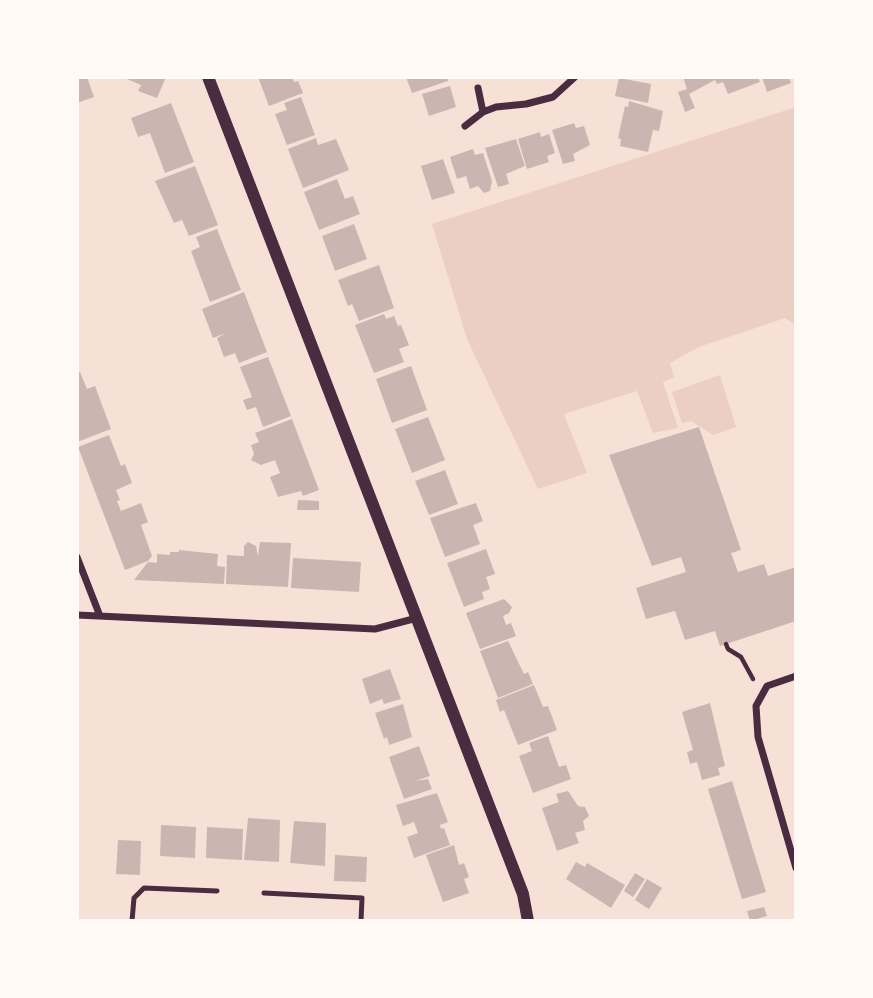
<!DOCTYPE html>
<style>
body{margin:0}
#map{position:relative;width:873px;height:998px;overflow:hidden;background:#f7e1d7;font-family:Roboto,sans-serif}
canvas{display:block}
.frame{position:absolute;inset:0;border:79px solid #fffaf5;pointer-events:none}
</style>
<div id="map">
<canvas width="873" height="998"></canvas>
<div class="frame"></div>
</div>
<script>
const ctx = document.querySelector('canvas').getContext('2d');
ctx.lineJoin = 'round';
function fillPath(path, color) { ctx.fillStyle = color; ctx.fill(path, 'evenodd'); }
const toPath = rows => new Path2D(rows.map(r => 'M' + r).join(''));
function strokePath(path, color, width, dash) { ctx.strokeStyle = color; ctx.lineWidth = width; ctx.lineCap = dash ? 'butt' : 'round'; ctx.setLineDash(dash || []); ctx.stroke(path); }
const green = toPath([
 [796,107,796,325,785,318,699,347,670,363,674,377,663,382,678,428,653,433,637,391,564,414,587,473,538,489,467,339,432,224],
 [720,375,736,427,713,435,691,421,682,423,672,392]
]);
const building = toPath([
 [77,77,87,77,94,97,77,103],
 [122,77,166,77,157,98,138,91,141,85],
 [258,77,292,77,294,82,298,81,303,93,269,106],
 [406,77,447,77,448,81,412,93],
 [683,77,758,77,760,82,728,94,723,82,717,84,715,80,689,94,695,108,685,112,678,92,687,89],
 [762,77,789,77,791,83,767,92],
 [619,78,651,84,648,103,615,96],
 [450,86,456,107,429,116,422,94],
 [301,97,315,135,287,145,275,114,287,110,284,103],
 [629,101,663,111,659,131,653,130,648,152,620,146,621,139,618,138,625,106,628,107],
 [171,103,194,162,165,173,150,133,138,137,131,118],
 [574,123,576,128,584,126,590,145,573,154,575,161,563,164,552,130],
 [540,132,541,137,549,134,555,153,547,156,549,162,527,169,518,139],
 [316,138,318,145,336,139,349,170,303,188,288,149],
 [516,139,525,166,506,174,509,184,498,187,485,148],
 [473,149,475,155,483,153,492,181,490,191,484,193,478,186,470,189,466,176,457,179,450,157],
 [443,159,455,193,432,200,421,166],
 [195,166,218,225,189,236,182,220,174,223,155,181],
 [337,179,345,199,353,196,360,214,319,230,304,192],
 [354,224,367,259,335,271,322,236],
 [217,229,241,290,210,302,191,251,200,247,196,237],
 [379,265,394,308,359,321,352,304,348,306,338,280],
 [244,292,267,352,239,363,235,353,224,357,217,338,226,333,213,338,202,309],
 [384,314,386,319,394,316,398,326,401,325,409,345,399,349,404,362,374,373,355,325],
 [268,357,291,416,263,427,256,407,247,410,243,400,252,397,240,367],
 [411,366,427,410,392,423,376,379],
 [80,372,87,389,95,386,111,429,77,442,77,373],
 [428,417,445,460,412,473,395,429],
 [292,419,319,490,303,496,301,491,278,497,270,477,280,473,275,460,261,465,251,460,254,454,251,445,259,442,255,433],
 [699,427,741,550,731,553,738,572,764,564,768,576,796,567,796,621,720,646,715,631,685,640,675,611,646,619,636,588,686,572,681,557,652,566,609,455],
 [109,435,121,466,125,464,132,483,116,490,120,500,117,501,121,511,141,503,148,522,141,525,152,556,148,561,125,570,78,447],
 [445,470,458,504,429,515,415,481],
 [298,500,319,501,319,510,297,510],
 [476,503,483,521,473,525,480,544,445,557,430,518],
 [248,542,256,546,258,557,260,542,291,543,288,587,226,584,227,555,244,556,244,546],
 [486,549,495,574,486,577,490,589,482,592,484,599,464,607,447,563],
 [179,550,218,554,217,566,225,567,224,584,134,580,148,562,157,563,157,554,170,555,170,552,179,552],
 [293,558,361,562,359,592,291,588],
 [504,599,512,607,509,613,503,616,506,625,511,623,516,636,480,649,466,613],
 [508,641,524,674,528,672,533,684,498,698,480,651],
 [390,669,401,699,384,704,382,699,370,704,362,679],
 [534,685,543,707,548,706,557,730,518,745,504,710,500,712,496,700],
 [710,703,725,766,718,768,720,775,702,780,697,762,690,764,687,752,693,750,682,712],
 [403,704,412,737,389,745,387,737,384,739,375,713],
 [548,736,559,767,566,765,571,779,533,793,519,756,532,751,529,743],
 [419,746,430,776,415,781,428,779,432,789,404,799,389,757],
 [732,781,766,892,742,899,708,789],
 [568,791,578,806,585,807,589,816,583,821,585,830,575,833,579,843,557,851,542,808,559,802,556,794],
 [437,793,448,822,440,825,441,829,444,828,450,845,414,858,407,837,418,833,414,822,403,826,396,805],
 [248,818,280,820,279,862,244,860],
 [294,821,326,823,325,866,290,863],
 [161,825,196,827,195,858,160,856],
 [207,827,243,829,242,860,206,858],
 [118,840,141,841,140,875,116,874],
 [454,845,459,865,464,863,469,877,464,879,469,893,443,902,426,855],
 [335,855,367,857,366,882,334,881],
 [576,862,585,867,587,863,625,885,611,908,566,879],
 [635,873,645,879,633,897,624,891],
 [647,879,662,888,649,909,635,900],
 [764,907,767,916,750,921,747,911]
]);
const path = toPath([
 [726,644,728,649,741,657,753,679]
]);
const service = toPath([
 [264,893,362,898,361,921],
 [132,921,134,898,144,888,217,891]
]);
const minor = toPath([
 [478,88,483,112],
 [465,126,483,112,496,107,526,104,553,97,575,77],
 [77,557,100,616],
 [77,615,375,629,417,618],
 [796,676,767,686,756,706,758,737,796,868]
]);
const tertiary = toPath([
 [208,77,523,894,528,921]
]);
fillPath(green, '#ebcfc5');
fillPath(building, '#ccb4b1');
strokePath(path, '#4a2c40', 4.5);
strokePath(service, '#4a2c40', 5);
strokePath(minor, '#4a2c40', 7);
strokePath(tertiary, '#4a2c40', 12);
</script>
